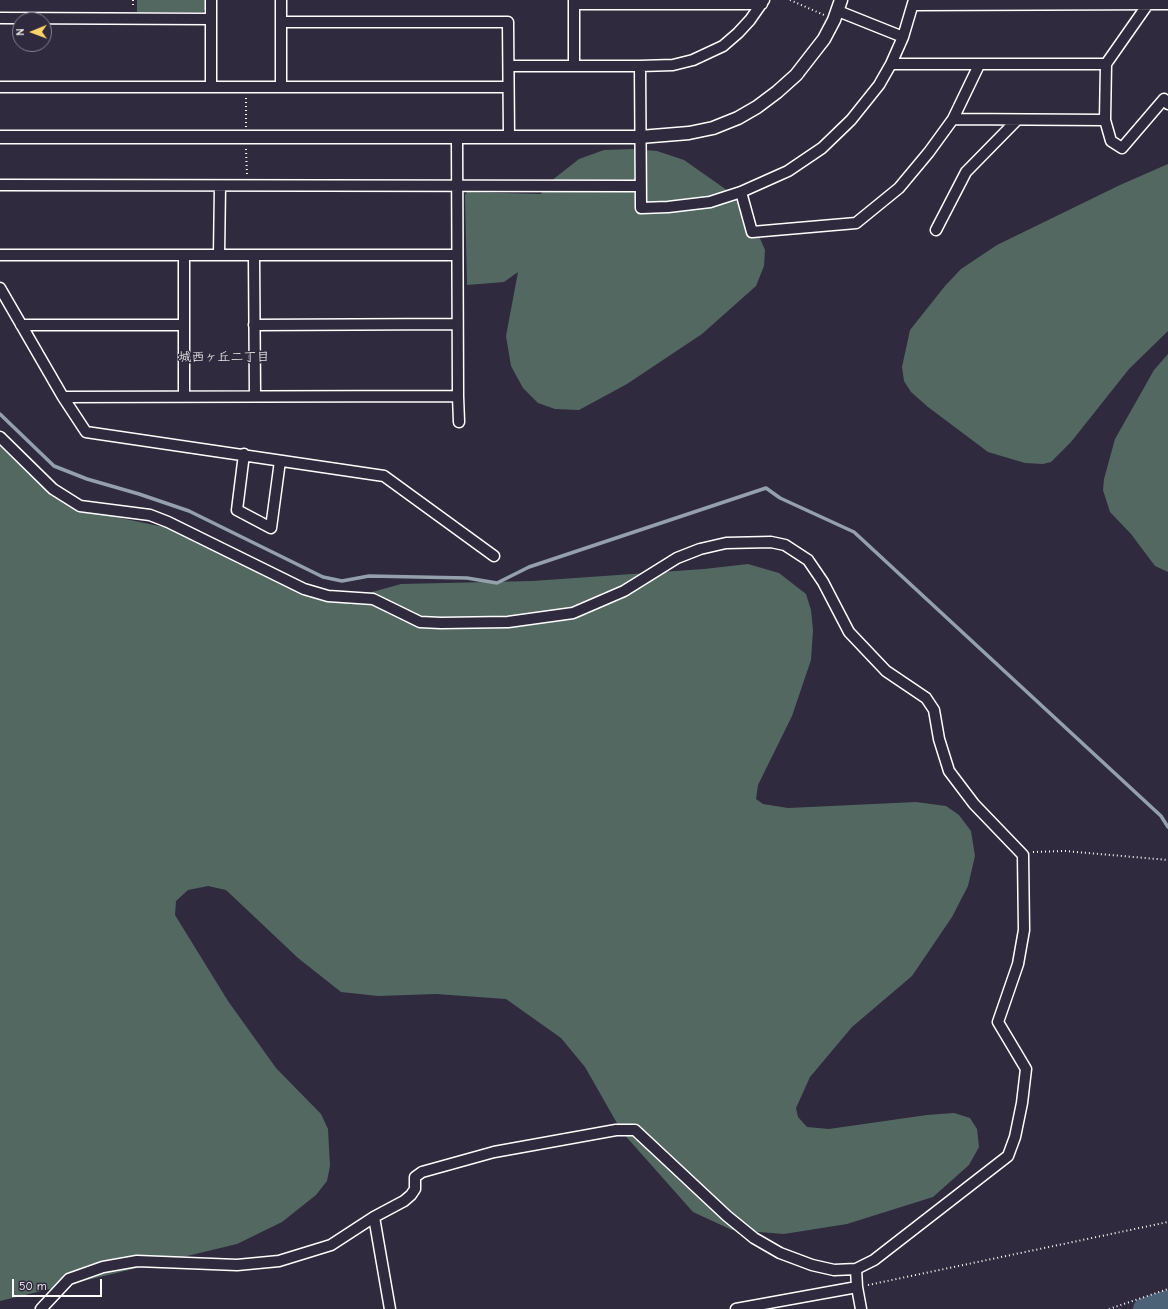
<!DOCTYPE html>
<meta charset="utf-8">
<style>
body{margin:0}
#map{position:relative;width:1168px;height:1309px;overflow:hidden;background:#2f2a3d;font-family:"Comic Neue",sans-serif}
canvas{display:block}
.north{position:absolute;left:12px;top:12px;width:40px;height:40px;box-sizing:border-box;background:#2f2a3d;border:1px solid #827f8b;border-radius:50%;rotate:269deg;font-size:11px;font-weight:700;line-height:16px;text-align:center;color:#fff}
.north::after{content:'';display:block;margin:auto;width:14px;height:18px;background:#ffd166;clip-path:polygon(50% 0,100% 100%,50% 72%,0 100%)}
.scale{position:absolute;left:12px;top:1279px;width:90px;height:18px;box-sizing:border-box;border:2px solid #fff;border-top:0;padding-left:5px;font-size:12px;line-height:14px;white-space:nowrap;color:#fff;-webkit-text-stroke:3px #2f2a3d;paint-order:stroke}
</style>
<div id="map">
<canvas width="1168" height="1309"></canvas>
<div class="north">N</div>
<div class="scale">50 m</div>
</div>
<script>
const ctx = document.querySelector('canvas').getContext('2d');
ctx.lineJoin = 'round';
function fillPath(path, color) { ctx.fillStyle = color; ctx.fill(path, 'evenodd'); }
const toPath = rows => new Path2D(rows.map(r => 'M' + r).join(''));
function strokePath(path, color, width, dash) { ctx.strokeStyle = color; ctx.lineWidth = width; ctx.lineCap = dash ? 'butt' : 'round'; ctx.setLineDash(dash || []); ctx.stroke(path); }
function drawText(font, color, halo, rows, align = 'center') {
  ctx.font = font + ' "Comic Neue","Klee One",sans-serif'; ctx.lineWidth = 3; ctx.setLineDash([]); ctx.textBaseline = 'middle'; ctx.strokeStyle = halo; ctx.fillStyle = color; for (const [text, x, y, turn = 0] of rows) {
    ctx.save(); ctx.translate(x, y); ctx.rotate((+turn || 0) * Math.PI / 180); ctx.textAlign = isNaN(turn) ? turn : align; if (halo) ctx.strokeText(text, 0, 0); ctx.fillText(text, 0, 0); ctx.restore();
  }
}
const green = toPath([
 [137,0,205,0,205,9,203,12,137,12],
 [634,149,657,151,684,160,731,193,759,236,765,250,764,266,756,286,702,334,627,384,579,410,555,409,538,403,523,388,511,366,506,336,518,272,504,282,467,285,465,195,467,192,541,194,546,185,579,159,604,150],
 [1168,164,1168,331,1129,369,1071,442,1051,462,1043,464,1025,463,988,452,928,407,911,392,904,381,902,367,910,330,945,286,961,269,997,245,1120,185],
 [1168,354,1168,572,1155,566,1131,534,1110,512,1103,490,1104,479,1115,439,1154,370],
 [0,440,42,483,92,512,178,530,305,593,347,599,401,584,532,581,704,569,748,564,779,573,806,594,811,610,813,630,811,660,792,716,758,785,756,799,763,804,788,808,916,802,946,806,959,815,971,831,975,856,968,886,952,917,912,976,852,1027,810,1077,796,1108,798,1117,807,1127,829,1129,927,1115,954,1113,970,1118,977,1129,979,1147,969,1165,933,1197,847,1224,784,1234,732,1230,693,1212,622,1132,585,1067,561,1038,506,999,436,994,378,996,341,992,298,958,226,890,208,886,188,890,176,901,175,915,228,1001,276,1068,321,1114,328,1129,330,1166,327,1181,316,1195,282,1222,237,1244,0,1301]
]);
const stream = toPath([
 [0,414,54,466,87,479,139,494,189,511,323,577,342,581,369,576,467,578,497,583,529,567,766,488,780,498,854,532,1161,816,1168,827]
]);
const river = toPath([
 [1144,1309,1168,1301]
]);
const path = toPath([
 [133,0,133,7],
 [790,0,824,15],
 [246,127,246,97],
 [246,149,247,175],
 [1033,852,1065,851,1168,860],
 [868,1285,1168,1222],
 [1109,1309,1168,1289]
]);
const minor = toPath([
 [574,4,762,4],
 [913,5,1168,4],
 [838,11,903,37],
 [0,18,211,19],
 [281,22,508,22,509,137],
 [891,64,1106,64],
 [509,66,640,66,673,65,693,60,723,46,738,33,750,20,764,0],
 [574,66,574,0],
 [640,66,641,208,668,207,710,202,741,192,788,171,822,148,851,120,879,85,891,64,903,37,914,0],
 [0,87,508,87],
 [211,87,211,0],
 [281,87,281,0],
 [953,119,1105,120,1106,64,1148,4],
 [1105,120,1111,141,1122,148,1164,99,1168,104],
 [0,185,640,186],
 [741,192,752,232,856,223,899,188,929,152,953,119,979,65],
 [936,230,966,172,1017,120],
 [0,255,457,255],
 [184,255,184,396],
 [219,255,220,186],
 [254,256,255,396],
 [0,288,63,397,86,432,384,476,494,556],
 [21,325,184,325],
 [254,325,457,324],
 [458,396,459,422],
 [63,397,458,396,457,137],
 [0,437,53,489,80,506,150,515,168,522,304,589,328,596,373,599,420,622,441,623,508,622,573,613,624,591,677,558,700,549,726,543,771,542,785,545,808,560,823,582,849,632,886,671,926,698,934,710,939,739,949,771,974,804,1023,855,1024,930,1018,964,998,1022,1026,1069,1022,1103,1015,1137,1008,1156,874,1260,856,1269,834,1270,812,1265,780,1253,754,1238,727,1216,635,1130,616,1130,494,1152,422,1172,415,1177,415,1189,411,1195,404,1201,374,1217,390,1309],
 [244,454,237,510,271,528,280,461],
 [856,1269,857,1287,861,1309],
 [41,1309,69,1279,103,1267,137,1261,237,1265,279,1261,331,1245,374,1217],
 [736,1309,857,1287]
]);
const tertiary = toPath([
 [0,137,640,137,689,133,713,128,738,118,757,107,777,92,796,75,824,39,834,20,841,0]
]);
const neighbourhoodNames = [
 ["城西ヶ丘二丁目",224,357]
];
fillPath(green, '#546862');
strokePath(stream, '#94a1ad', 3.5);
strokePath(river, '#4c6377', 22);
strokePath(minor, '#fff', 13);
strokePath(tertiary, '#fff', 15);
strokePath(path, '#fff', 2, [1, 3]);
strokePath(minor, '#2f2a3d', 10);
strokePath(tertiary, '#2f2a3d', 12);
drawText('13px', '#fff', '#2f2a3d', neighbourhoodNames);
</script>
